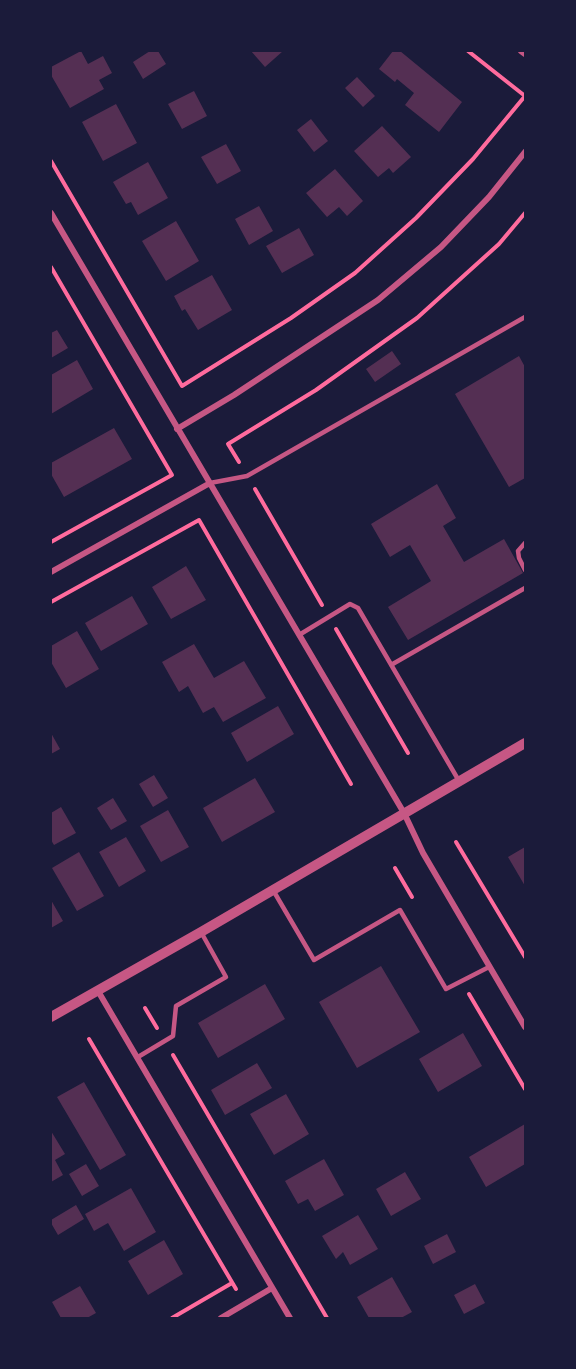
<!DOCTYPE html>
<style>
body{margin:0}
#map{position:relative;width:576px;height:1369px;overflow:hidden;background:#1b1b3a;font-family:"Alegreya Sans",sans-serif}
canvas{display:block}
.frame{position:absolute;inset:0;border:52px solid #1b1b3a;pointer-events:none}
</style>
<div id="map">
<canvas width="576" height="1369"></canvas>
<div class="frame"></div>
</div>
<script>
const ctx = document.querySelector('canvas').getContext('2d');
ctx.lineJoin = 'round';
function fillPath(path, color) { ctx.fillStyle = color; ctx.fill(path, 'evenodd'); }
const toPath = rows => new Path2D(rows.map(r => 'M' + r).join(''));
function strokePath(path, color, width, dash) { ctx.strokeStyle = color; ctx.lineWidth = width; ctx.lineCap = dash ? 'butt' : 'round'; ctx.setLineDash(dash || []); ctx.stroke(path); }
const building = toPath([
 [81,51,88,64,103,56,112,73,99,80,104,89,70,108,51,75,51,67],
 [150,51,158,51,166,64,143,79,133,62],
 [251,51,283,51,265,67],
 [393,51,400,51,462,102,439,132,405,105,414,93,397,79,395,82,379,69],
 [357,77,375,96,363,107,345,88],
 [194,91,207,116,182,129,168,104],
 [116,104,137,143,103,161,82,122],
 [311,119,328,141,314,152,297,130],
 [382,126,411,157,393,173,389,168,378,177,354,151],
 [226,144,241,171,217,184,201,157],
 [148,162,168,198,138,215,131,202,126,204,113,182],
 [335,169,363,201,347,216,339,207,327,217,306,193],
 [259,206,273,231,249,245,235,219],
 [176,221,199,261,166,281,142,241],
 [299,228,314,255,282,273,266,246],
 [212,275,232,310,198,330,185,309,182,311,174,296],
 [57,330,68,348,51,358,51,333],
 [392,351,401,364,375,382,366,369],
 [519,356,525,367,525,478,509,487,455,394],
 [77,360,93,389,51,414,51,375],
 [114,428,132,459,64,497,51,474,51,463],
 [437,484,456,518,443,526,464,562,504,539,523,573,408,640,388,607,431,581,410,545,390,557,371,524],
 [186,566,206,600,171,619,152,587],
 [132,596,148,624,101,651,85,623],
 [77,631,99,669,66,688,51,662,51,646],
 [194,644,214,678,244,661,266,698,223,722,214,707,203,713,188,686,179,692,162,662],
 [278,706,294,734,247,762,231,733],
 [51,733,60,749,51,754],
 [154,775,168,798,153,807,139,784],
 [255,778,275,812,222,842,203,808],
 [113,798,127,821,111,830,97,808],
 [61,807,76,833,54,845,51,840,51,813],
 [168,810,189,847,161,862,140,826],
 [126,837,146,871,119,887,99,852],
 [525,847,525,886,508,857],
 [79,852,104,896,77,911,52,868],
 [51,900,63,921,51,928],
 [381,966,420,1032,357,1068,319,1002],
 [265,984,285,1019,218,1058,198,1023],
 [463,1033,482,1066,438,1092,419,1059],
 [257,1063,272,1088,225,1115,211,1090],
 [84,1082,126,1155,100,1170,57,1097],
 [286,1094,309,1134,274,1155,250,1114],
 [525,1124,525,1164,486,1187,469,1157],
 [51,1131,65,1154,55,1160,63,1175,51,1182],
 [324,1159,344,1195,315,1211,308,1199,298,1204,285,1181],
 [86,1164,99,1186,82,1196,69,1174],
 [405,1172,421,1199,391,1216,376,1189],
 [131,1188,156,1232,124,1251,108,1223,94,1231,85,1214],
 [76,1205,84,1219,58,1235,51,1223,51,1220],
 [358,1215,378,1249,350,1265,343,1252,336,1259,322,1236],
 [447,1234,456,1252,433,1264,424,1246],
 [164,1240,183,1274,148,1295,128,1261],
 [392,1277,412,1312,401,1318,369,1318,357,1297],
 [475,1284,485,1303,464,1314,454,1295],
 [80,1286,96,1313,87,1318,61,1318,52,1302]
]);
const path = toPath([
 [468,51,525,96],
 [51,161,182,386,291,318,355,273,416,218,473,159,525,96],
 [51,267,172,475,51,542],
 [239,462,228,444,316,390,417,318,499,244,525,213],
 [255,489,322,605],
 [51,602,199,520,351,784],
 [336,629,408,753],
 [456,842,525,957],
 [395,868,412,897],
 [469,994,525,1089],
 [145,1008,157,1028],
 [89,1039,236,1289],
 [173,1055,327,1318],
 [172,1318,232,1283]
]);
const service = toPath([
 [210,483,247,476,525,317],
 [525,543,518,551,519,558,525,570],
 [299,635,350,604,358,608,459,781],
 [391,665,525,588],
 [273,890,314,960,400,910,446,989,489,967],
 [138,1057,173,1036,176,1006,226,977,201,932]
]);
const minor = toPath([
 [521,51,525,54],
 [51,213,404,813,423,853,525,1027],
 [177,429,234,395,378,300,441,247,489,197,525,152],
 [51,572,210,483],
 [98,991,290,1318],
 [221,1318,272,1288]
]);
const tertiary = toPath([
 [51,1017,201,932,525,743]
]);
fillPath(building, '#542f53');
strokePath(path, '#ff6b9d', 4);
strokePath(service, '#c65784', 4.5);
strokePath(minor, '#c65784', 6);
strokePath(tertiary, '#c65784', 10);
</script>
